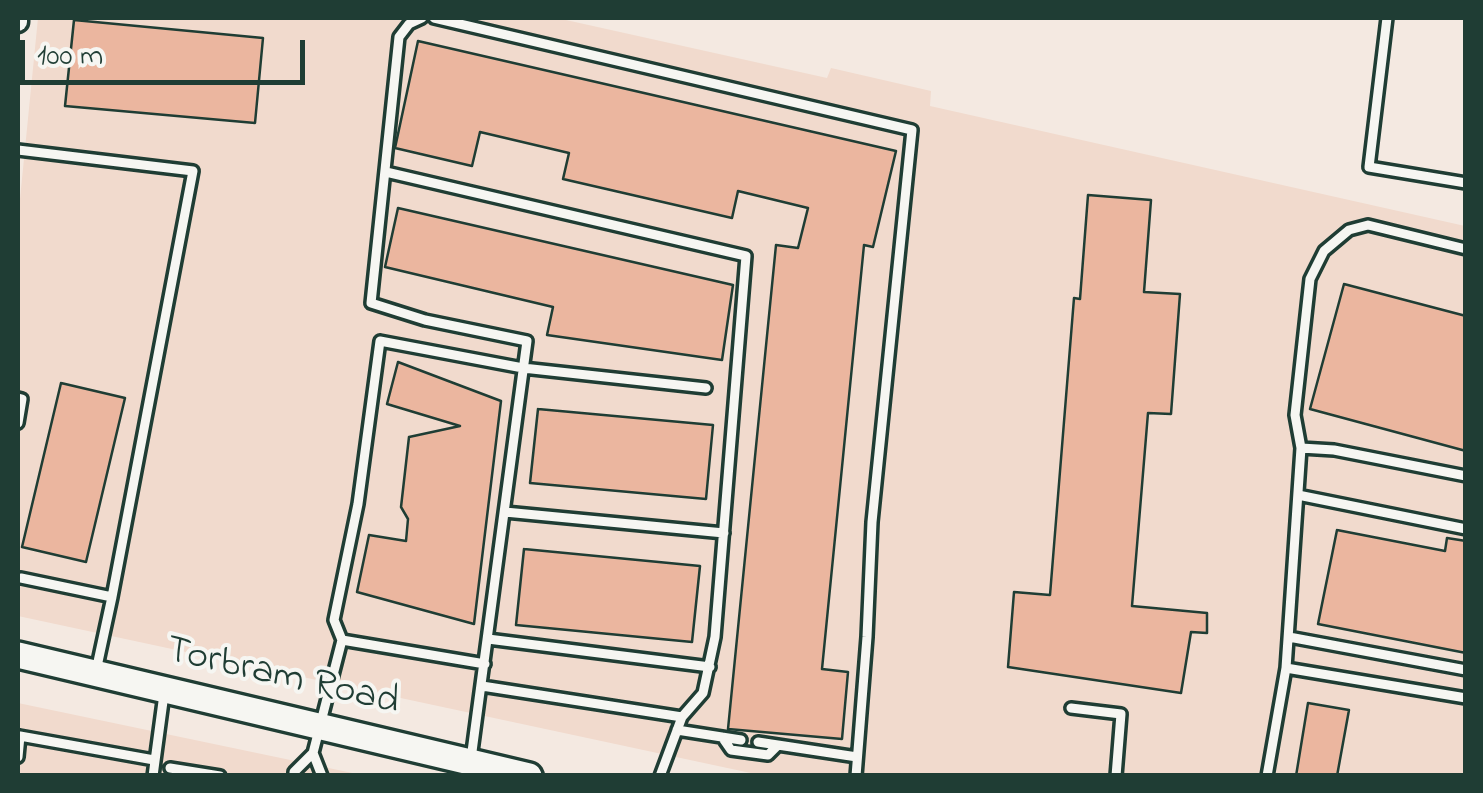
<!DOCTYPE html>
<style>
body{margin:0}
#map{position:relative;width:1483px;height:793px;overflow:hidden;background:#f4e9e1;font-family:"Indie Flower",sans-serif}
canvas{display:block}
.frame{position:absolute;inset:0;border:20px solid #1f3d34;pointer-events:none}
.scale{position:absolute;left:20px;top:40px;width:285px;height:45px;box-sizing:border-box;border:5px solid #1f3d34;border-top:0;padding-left:12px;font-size:30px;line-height:35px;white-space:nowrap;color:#1f3d34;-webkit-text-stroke:8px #f6f6f2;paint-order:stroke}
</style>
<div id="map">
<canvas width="1483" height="793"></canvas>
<div class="frame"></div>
<div class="scale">100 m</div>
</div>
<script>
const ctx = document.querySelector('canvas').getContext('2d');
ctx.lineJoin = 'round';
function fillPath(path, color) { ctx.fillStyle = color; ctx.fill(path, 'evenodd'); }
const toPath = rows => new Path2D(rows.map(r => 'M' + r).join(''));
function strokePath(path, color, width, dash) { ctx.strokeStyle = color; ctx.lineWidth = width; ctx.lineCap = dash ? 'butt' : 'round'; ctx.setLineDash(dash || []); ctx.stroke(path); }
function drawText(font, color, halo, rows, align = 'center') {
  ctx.font = font + ' "Indie Flower",sans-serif'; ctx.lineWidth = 8; ctx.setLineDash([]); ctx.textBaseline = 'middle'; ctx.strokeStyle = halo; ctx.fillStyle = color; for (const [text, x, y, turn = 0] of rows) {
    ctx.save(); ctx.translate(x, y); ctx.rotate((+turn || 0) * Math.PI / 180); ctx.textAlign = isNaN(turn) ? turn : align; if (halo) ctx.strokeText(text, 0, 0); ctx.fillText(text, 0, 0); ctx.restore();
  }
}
const built = toPath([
 [38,18,557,18,827,78,831,68,931,91,930,106,1465,226,1465,775,760,775,18,616,18,219],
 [18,703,362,775,18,775]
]);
const building = toPath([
 [74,20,263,38,255,123,65,106,74,20],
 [418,41,896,151,873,247,864,245,822,669,848,672,842,739,728,729,776,245,798,248,808,208,738,191,732,218,563,179,569,153,480,132,472,166,395,148,418,41],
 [1088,195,1151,200,1144,292,1180,294,1171,414,1148,413,1132,606,1207,613,1207,633,1191,632,1181,693,1008,667,1014,592,1050,595,1074,298,1080,299,1088,195],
 [398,208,733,285,722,360,547,335,553,307,385,267,398,208],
 [1344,284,1466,316,1466,451,1310,409,1344,284],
 [398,362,501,401,474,624,357,592,369,535,406,541,408,519,401,507,409,437,460,426,387,404,398,362],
 [61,383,125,398,86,562,22,547,61,383],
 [538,409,713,425,706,499,530,483,538,409],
 [1337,530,1445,551,1447,538,1466,541,1466,653,1318,624,1337,530],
 [524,549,700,566,692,642,516,625,524,549],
 [1308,703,1349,710,1337,776,1296,776,1308,703]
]);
const lane = toPath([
 [422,18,409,24,399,37,371,303,425,320,527,341,471,759],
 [434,18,912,130,872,522,867,637,856,776],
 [1387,18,1369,167,1466,183],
 [18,150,193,171,112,597],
 [386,172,746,256,715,637,703,693,682,717],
 [18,398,22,399,18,423],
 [1301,448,1334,450,1466,476],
 [1298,495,1466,529],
 [505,512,724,533],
 [21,578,112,597,96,671],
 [1289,637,1466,670],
 [488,639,710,667],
 [485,664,342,640,334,620,358,504,380,341,523,368,706,388],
 [1286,668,1466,698],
 [482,686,682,717,660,776],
 [1071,708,1121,714,1116,776],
 [677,730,741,740],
 [722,737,731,750,768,755,778,745],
 [758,742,857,757],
 [313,753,322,776],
 [18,757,20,736,154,760],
 [170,768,220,776],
 [153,776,164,694],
 [294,776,294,772,313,753,342,640],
 [1267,776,1286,668,1301,448,1295,415,1310,279,1324,251,1349,230,1368,225,1466,249]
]);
const street = toPath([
 [18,22,18,18]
]);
const secondary = toPath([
 [18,655,529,776]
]);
const streetNames = [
 ["Torbram Road",282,679,13]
];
fillPath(built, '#f1dacd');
fillPath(building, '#ebb69f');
strokePath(building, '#1f3d34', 2.5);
strokePath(lane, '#1f3d34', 16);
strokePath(street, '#1f3d34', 25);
strokePath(secondary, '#1f3d34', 32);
strokePath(lane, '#f6f6f2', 9);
strokePath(street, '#f6f6f2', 18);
strokePath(secondary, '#f6f6f2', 25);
drawText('40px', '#1f3d34', '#f6f6f2', streetNames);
</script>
